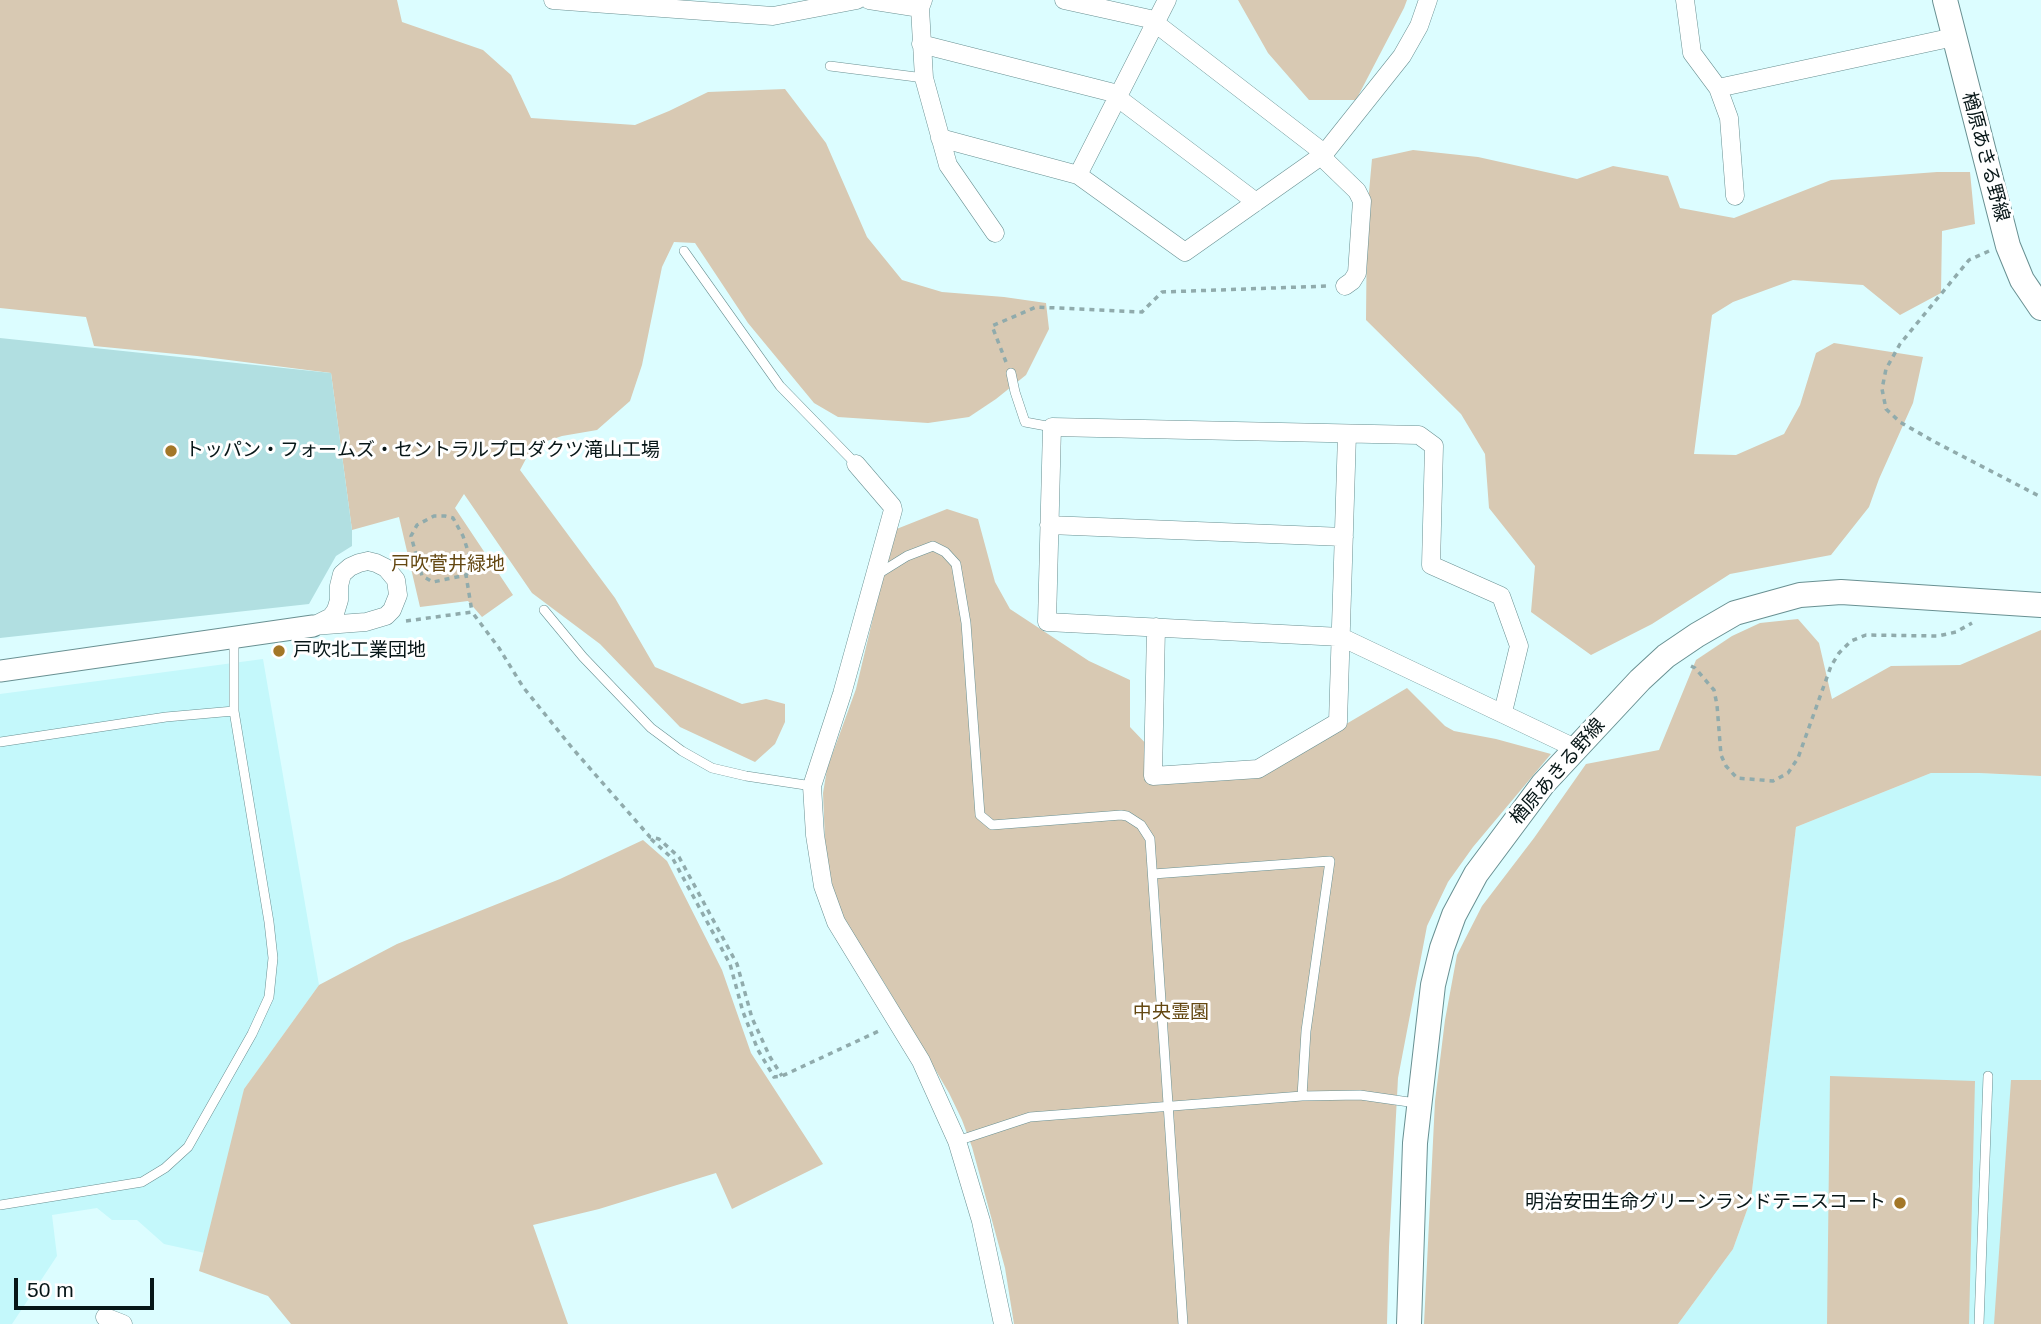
<!DOCTYPE html>
<meta charset="utf-8">
<style>
body{margin:0}
#map{position:relative;width:2041px;height:1324px;overflow:hidden;background:#dcfdff;font-family:Arial,sans-serif}
canvas{display:block}
.scale{position:absolute;left:14px;top:1278px;width:140px;height:32px;box-sizing:border-box;border:4px solid #071617;border-top:0;padding-left:9px;font-size:21px;line-height:24px;white-space:nowrap;color:#071617;-webkit-text-stroke:5px #fff;paint-order:stroke}
</style>
<div id="map">
<canvas width="2041" height="1324"></canvas>
<div class="scale">50 m</div>
</div>
<script>
const ctx = document.querySelector('canvas').getContext('2d');
ctx.lineJoin = 'round';
function fillPath(path, color) { ctx.fillStyle = color; ctx.fill(path, 'evenodd'); }
const toPath = rows => new Path2D(rows.map(r => 'M' + r).join(''));
function strokePath(path, color, width, dash) { ctx.strokeStyle = color; ctx.lineWidth = width; ctx.lineCap = dash ? 'butt' : 'round'; ctx.setLineDash(dash || []); ctx.stroke(path); }
function drawText(font, color, halo, rows, align = 'center') {
  ctx.font = font + ' Arial,"Noto Sans JP",sans-serif'; ctx.lineWidth = 6; ctx.setLineDash([]); ctx.textBaseline = 'middle'; ctx.strokeStyle = halo; ctx.fillStyle = color; for (const [text, x, y, turn = 0] of rows) {
    ctx.save(); ctx.translate(x, y); ctx.rotate((+turn || 0) * Math.PI / 180); ctx.textAlign = isNaN(turn) ? turn : align; if (halo) ctx.strokeText(text, 0, 0); ctx.fillText(text, 0, 0); ctx.restore();
  }
}
const built = toPath([
 [263,659,319,985,244,1089,214,1255,164,1244,137,1220,112,1220,97,1208,52,1215,57,1256,12,1324,0,1324,0,694],
 [1931,773,1979,773,2041,776,2041,1324,1678,1324,1733,1249,1751,1199,1796,827]
]);
const green = toPath([
 [0,0,397,0,402,22,483,50,511,75,531,118,635,125,669,111,708,92,785,89,826,143,867,237,902,280,942,292,1004,297,1046,303,1049,329,1026,375,996,399,969,417,928,423,838,417,814,403,748,323,695,243,674,242,662,267,642,365,630,401,597,430,562,436,538,444,528,455,520,470,615,598,655,667,742,704,766,699,785,704,785,722,775,744,755,762,680,727,600,644,532,593,464,494,455,508,513,595,482,617,468,601,420,607,399,517,352,530,331,373,197,356,94,346,86,317,0,308],
 [1238,0,1407,0,1404,8,1356,100,1309,100,1268,53],
 [1413,150,1478,157,1577,179,1613,166,1668,176,1680,208,1734,218,1831,180,1937,172,1970,172,1975,224,1942,231,1941,293,1900,315,1863,285,1793,280,1733,302,1712,315,1694,454,1736,455,1784,434,1800,405,1816,353,1834,343,1923,357,1913,403,1879,479,1869,507,1831,555,1730,574,1652,624,1591,655,1531,612,1535,566,1489,508,1485,454,1461,414,1366,320,1367,214,1372,159],
 [947,509,978,519,995,582,1010,609,1089,661,1130,680,1130,727,1151,749,1149,778,1260,775,1407,688,1445,726,1454,731,1496,739,1551,754,1473,847,1448,882,1427,926,1398,1078,1389,1247,1387,1324,1014,1324,1005,1268,972,1147,962,1120,949,1093,885,984,844,921,831,881,825,842,823,793,827,769,856,689,894,530],
 [1798,619,1819,643,1832,699,1891,666,1960,665,2041,630,2041,776,1979,773,1931,773,1796,827,1751,1199,1733,1249,1678,1324,1424,1324,1435,1101,1445,1020,1457,955,1482,906,1534,838,1586,764,1659,750,1696,660,1732,636,1760,623],
 [643,840,667,861,722,970,751,1053,823,1164,732,1209,716,1173,599,1209,533,1225,568,1324,291,1324,268,1296,199,1271,244,1089,319,985,397,944,560,879],
 [1830,1076,1975,1081,1969,1324,1827,1324],
 [2011,1080,2041,1080,2041,1324,1994,1324]
]);
const building = toPath([
 [0,338,331,373,352,530,352,546,336,556,309,604,0,638]
]);
const path = toPath([
 [1989,251,1969,260,1900,344,1886,369,1882,389,1886,409,1900,422,1933,441,2041,497],
 [1006,362,992,326,1036,307,1142,312,1162,292,1329,286],
 [466,575,472,568,471,560,463,536,453,518,445,516,434,516,417,525,411,536,422,576,433,582,466,575,472,612],
 [406,621,472,612,499,648,523,687,573,749,650,837,659,839,679,857,737,964,752,1018,770,1057,782,1076],
 [1691,666,1695,668,1714,690,1717,705,1721,755,1726,766,1737,778,1773,781,1788,773,1798,758,1831,666,1839,653,1851,641,1866,635,1938,636,1956,632,1972,623],
 [651,839,673,859,730,964,743,1012,758,1050,774,1077,782,1076,881,1030]
]);
const service = toPath([
 [830,66,924,78],
 [684,251,780,386,856,464],
 [1011,373,1015,392,1025,422,1052,427],
 [878,574,907,556,933,546,945,552,956,564,966,623,980,815,992,825,1121,815,1127,816,1141,825,1150,839,1183,1324],
 [544,610,583,657,651,728,682,751,712,768,746,776,812,786],
 [234,711,234,637],
 [0,742,166,717,234,711,269,922,273,958,269,997,252,1034,188,1147,165,1168,142,1182,0,1205],
 [1153,874,1330,861,1306,1031,1302,1096],
 [957,1141,1030,1117,1302,1096,1360,1095,1416,1103],
 [1979,1324,1988,1076]
]);
const minor = toPath([
 [553,0,607,4],
 [607,0,607,4,773,16,857,0],
 [869,0,920,8,923,0],
 [1064,0,1150,19,1320,150,1327,162,1357,191,1362,201,1357,273,1352,281,1345,286],
 [1167,0,1078,175,1185,252,1324,154,1402,56,1419,26,1428,0],
 [1685,0,1692,53,1718,88,1729,118,1735,196],
 [920,8,924,78,948,165,995,233],
 [921,44,1110,92,1256,202],
 [1718,88,1954,37],
 [940,138,1078,175],
 [856,464,892,506,893,510,842,694,812,786,815,835,823,886,836,922,921,1061,957,1141,981,1221,1003,1324],
 [1049,525,1344,537],
 [368,561,376,563,386,568,396,580,398,595,392,610,386,616,366,622,313,626,331,617,336,610,339,600,339,586,342,574,350,567,359,563,368,561],
 [1156,627,1153,776,1258,769,1338,722,1347,434],
 [1503,712,1519,646,1501,596,1431,565,1434,446,1419,435,1052,427,1047,622,1341,637,1577,749],
 [105,1317,123,1324]
]);
const tertiary = toPath([
 [0,671,313,626]
]);
const secondary = toPath([
 [1945,0,2008,246,2022,280,2041,308],
 [1409,1324,1415,1143,1433,985,1442,948,1454,915,1476,874,1543,784,1640,680,1666,656,1697,635,1735,613,1800,595,1841,592,2041,605]
]);
const markers = [
 [171,451,7,"#a37728"],
 [279,651,7,"#a37728"],
 [1900,1203,7,"#a37728"]
];
const streetNames = [
 ["楢原あきる野線",1985,157,75],
 ["楢原あきる野線",1558,772,-49]
];
const poiNames = [
 ["トッパン・フォームズ・セントラルプロダクツ滝山工場",185,451],
 ["戸吹北工業団地",293,651],
 ["明治安田生命グリーンランドテニスコート",1886,1203,"right"]
];
const parkNames = [
 ["戸吹菅井緑地",448,565],
 ["中央霊園",1171,1013]
];
fillPath(built, '#c4f8fb');
fillPath(green, '#d8c9b3');
fillPath(building, '#b1dfe1');
strokePath(service, '#699092', 10);
strokePath(minor, '#699092', 19);
strokePath(tertiary, '#699092', 23);
strokePath(secondary, '#699092', 26);
strokePath(path, '#90abac', 3.5, [5, 5]);
strokePath(service, '#fff', 9);
strokePath(minor, '#fff', 18);
strokePath(tertiary, '#fff', 21);
strokePath(secondary, '#fff', 24);
for (const [x, y, r, color] of markers) { const dot = new Path2D(); dot.arc(x, y, r, 0, 2 * Math.PI); ctx.fillStyle = color; ctx.fill(dot); strokePath(dot, '#fff', 2.5); }
drawText('19px', '#071617', '#fff', streetNames);
drawText('19px', '#071617', '#fff', poiNames, 'left');
drawText('19px', '#644812', '#fff', parkNames);
</script>
